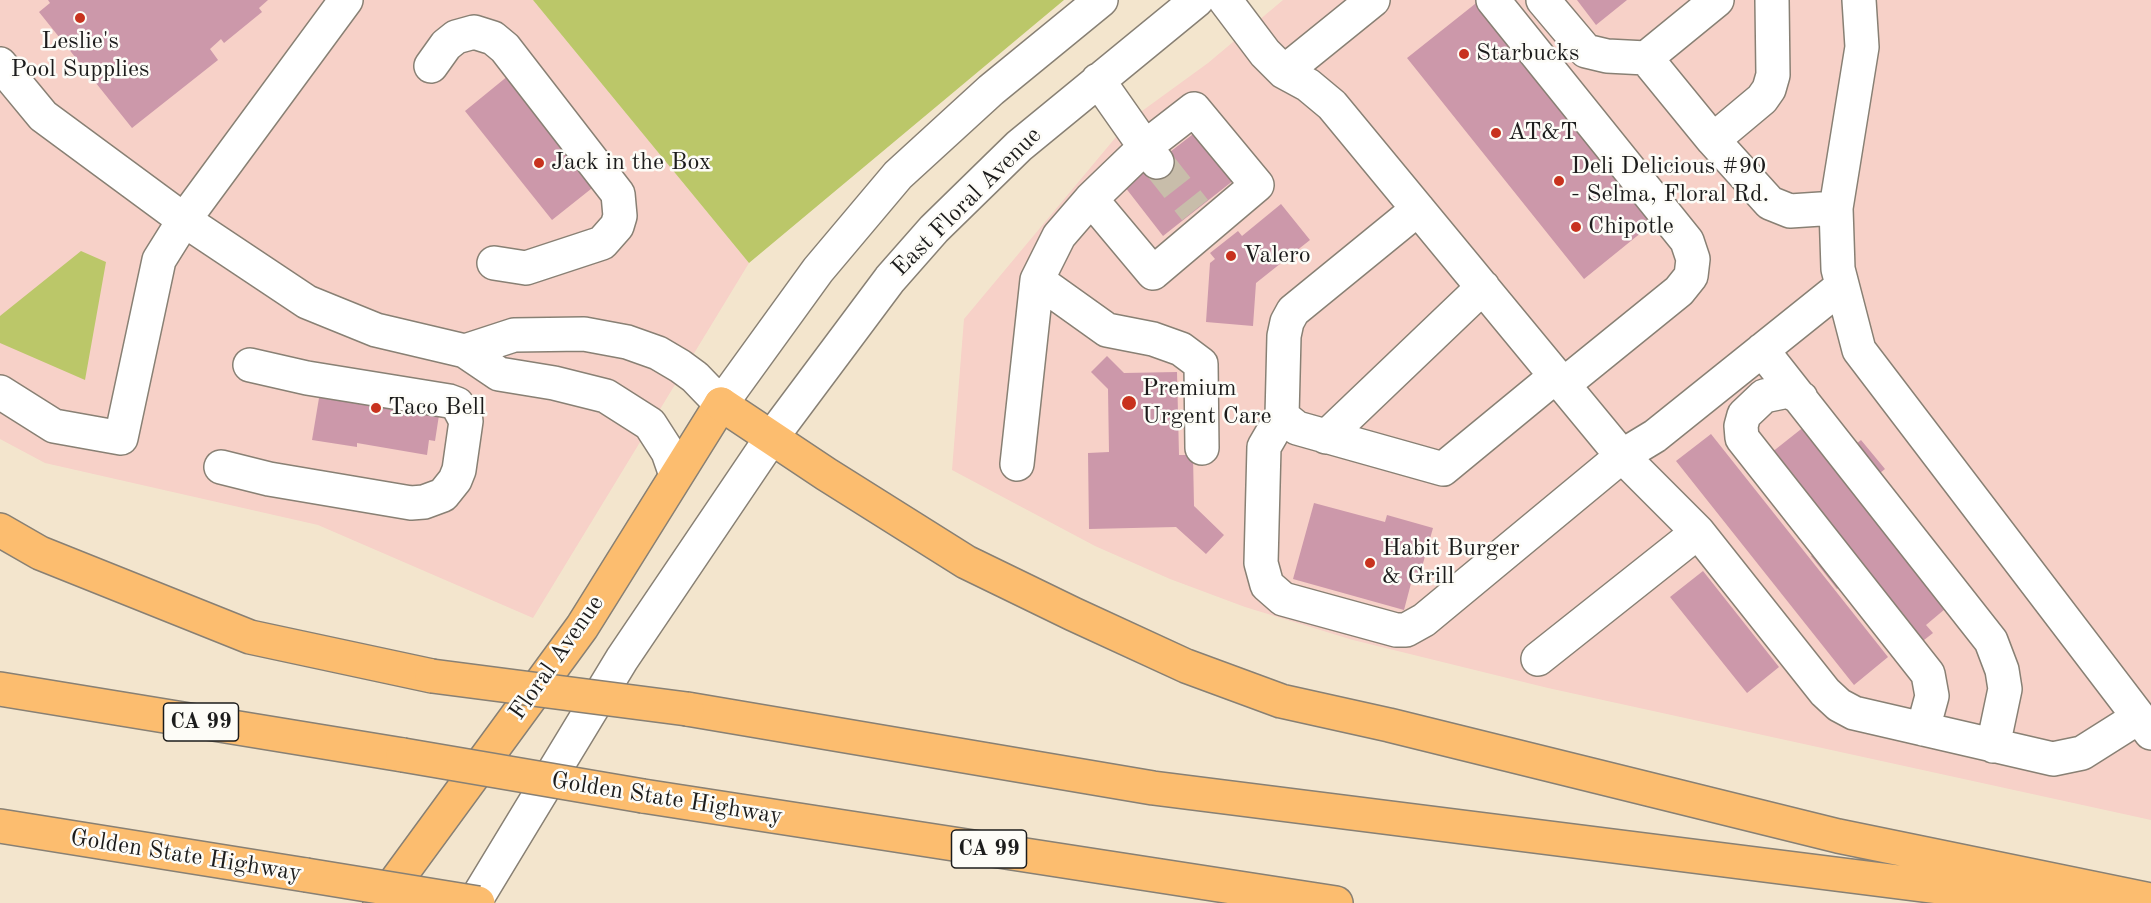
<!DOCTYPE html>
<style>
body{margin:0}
canvas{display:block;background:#f3e5cd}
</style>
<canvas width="2151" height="903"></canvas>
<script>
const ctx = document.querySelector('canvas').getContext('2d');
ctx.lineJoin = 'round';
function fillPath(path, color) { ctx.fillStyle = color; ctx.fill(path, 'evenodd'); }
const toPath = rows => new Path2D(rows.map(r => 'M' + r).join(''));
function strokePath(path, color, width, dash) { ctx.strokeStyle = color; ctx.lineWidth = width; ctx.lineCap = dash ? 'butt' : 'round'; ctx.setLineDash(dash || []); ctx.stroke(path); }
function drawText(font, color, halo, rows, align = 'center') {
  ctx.font = font + ' "Old Standard TT",serif'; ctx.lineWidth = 5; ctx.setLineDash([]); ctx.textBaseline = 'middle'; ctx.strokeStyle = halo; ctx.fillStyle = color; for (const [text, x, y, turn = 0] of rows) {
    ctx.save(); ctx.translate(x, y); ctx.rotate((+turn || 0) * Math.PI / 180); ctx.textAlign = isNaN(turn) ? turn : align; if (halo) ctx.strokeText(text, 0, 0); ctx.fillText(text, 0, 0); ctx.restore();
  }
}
const built = toPath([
 [0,0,533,0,749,263,533,618,318,525,45,463,0,439],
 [1283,0,2151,0,2151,820,1548,688,1353,640,1245,607,1170,579,1095,546,952,470,964,319,1131,119,1208,63]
]);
const green = toPath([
 [533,0,1064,0,749,263],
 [81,251,106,262,85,380,0,343,0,316]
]);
const building = toPath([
 [48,0,268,0,259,8,262,12,224,43,221,39,210,49,218,60,132,128,39,12,50,3],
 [1480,0,1658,219,1584,279,1407,58],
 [1577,0,1627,0,1596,25],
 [514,71,601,181,552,220,465,111],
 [1197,131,1234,180,1163,236,1125,187],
 [1281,204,1310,240,1256,283,1253,326,1206,322,1210,263,1215,259,1210,253,1238,231,1242,236],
 [1107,356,1124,373,1177,372,1179,455,1193,455,1194,506,1224,535,1206,554,1176,527,1089,529,1088,453,1109,452,1108,389,1091,372],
 [321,386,439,415,435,441,429,440,427,455,357,443,357,447,312,440],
 [1805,426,1834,462,1861,440,1885,469,1853,494,1945,609,1926,625,1933,633,1905,655,1846,581,1837,589,1811,556,1818,550,1752,468],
 [1711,434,1888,657,1854,685,1676,461],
 [1314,503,1385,522,1387,515,1433,528,1420,574,1414,572,1404,610,1293,579],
 [1703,571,1779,667,1747,693,1670,597]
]);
const minorTunnel = toPath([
 [1157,162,1195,210]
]);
const minor = toPath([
 [1225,0,1265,53,1284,72,1308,85,1332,105,1622,456,1698,532,1825,692,1839,705,1854,713,2053,759,2082,753,2139,717],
 [1493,0,1687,241,1693,259,1691,276,1679,291,1563,385],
 [1543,0,1586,51,1607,56,1646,58],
 [1717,0,1646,58,1713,140,1770,203,1790,211,1836,208],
 [1859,0,1862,47,1836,208,1838,269,1859,350,2151,733],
 [0,64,43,116,184,220,307,302,376,330,465,351,499,374,554,383,606,396,650,424,668,452,676,475],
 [431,66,446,45,456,37,474,32,493,38,505,48,618,194,620,216,617,226,602,243,526,268,494,263],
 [1284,72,1373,0],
 [1098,80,1145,147,1091,199,1059,236,1037,280,1107,330,1153,339,1181,349,1201,364,1202,448],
 [1713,140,1762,99,1769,89,1773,75,1772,0],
 [1091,199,1153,273,1257,185,1194,109,1145,147,1157,162],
 [1418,209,1293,311,1287,322,1284,336,1282,416,1297,428,1443,469,1556,376],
 [1762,350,1991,641,2002,670,2005,689,1993,746],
 [465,351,514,335,584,334,627,342,658,353,680,366,695,377,721,404,818,270,898,175,991,90,1101,0],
 [0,392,54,426,121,438,159,260,184,220,346,0],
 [1801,398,1788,391,1764,396,1744,415,1741,426,1742,438,1928,674,1932,696,1923,729],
 [1282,416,1264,447,1261,563,1267,585,1283,599,1396,630,1406,630,1424,620,1622,456,1655,436,1842,286],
 [1326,437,1483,287],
 [1017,464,1037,280],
 [221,467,269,479,411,503,424,502,443,495,455,480,459,470,466,421,457,404,449,401,307,378,250,365],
 [1538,659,1698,532],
 [474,903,622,659,772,437,890,279,934,229,1019,146,1197,0]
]);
const major = toPath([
 [380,903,582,627,721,404]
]);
const highway = toPath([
 [721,404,826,474,966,562,1073,614,1186,666,1281,701,1389,725,1838,836,2151,900],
 [0,530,40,553,250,637,432,676],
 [0,689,403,755],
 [687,709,1153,788,2066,903],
 [643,796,1336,903],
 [0,826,306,875]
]);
const highwayBridge = toPath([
 [432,676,687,709],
 [403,755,643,796],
 [306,875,478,903]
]);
const markers = [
 [80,18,6,"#c8321e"],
 [1464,54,6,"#c8321e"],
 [1496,133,6,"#c8321e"],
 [539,163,6,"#c8321e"],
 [1559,181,6,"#c8321e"],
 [1576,227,6,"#c8321e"],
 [1231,256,6,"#c8321e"],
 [1129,403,8,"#c8321e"],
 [376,408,6,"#c8321e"],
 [1370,563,6,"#c8321e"]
];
const shields = [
 [201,722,75],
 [989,849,75]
];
const shieldNames = [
 ["CA 99",201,722],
 ["CA 99",989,849]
];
const poiNames = [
 ["Leslie's",80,42,"center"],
 ["Pool Supplies",80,70,"center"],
 ["Starbucks",1476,54],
 ["AT&T",1508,133],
 ["Jack in the Box",551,163],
 ["Deli Delicious #90",1571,167],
 ["- Selma, Floral Rd.",1571,195],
 ["Chipotle",1588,227],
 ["Valero",1243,256],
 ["Premium",1142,389],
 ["Urgent Care",1142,417],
 ["Taco Bell",388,408],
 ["Habit Burger",1382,549],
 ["& Grill",1382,577]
];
const streetNames = [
 ["East Floral Avenue",967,202,-45],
 ["Floral Avenue",557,658,-55],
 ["Golden State Highway",667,799,9],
 ["Golden State Highway",186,856,9]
];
fillPath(built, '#f7d1c8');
fillPath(green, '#bbc769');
fillPath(building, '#cc98aa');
strokePath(minorTunnel, '#c8bdaa', 33, [33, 16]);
strokePath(minor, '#888074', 36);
strokePath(major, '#888074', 36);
strokePath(highway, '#888074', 36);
strokePath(minor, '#fff', 33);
strokePath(major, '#fcbd6f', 33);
strokePath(highway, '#fcbd6f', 33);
strokePath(highwayBridge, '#888074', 36, []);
strokePath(highwayBridge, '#fcbd6f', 33);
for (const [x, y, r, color] of markers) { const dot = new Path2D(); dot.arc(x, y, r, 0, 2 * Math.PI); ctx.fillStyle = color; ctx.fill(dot); strokePath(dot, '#fdfcf7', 2); }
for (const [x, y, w] of shields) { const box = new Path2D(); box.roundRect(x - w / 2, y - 19, w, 38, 4.5); ctx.fillStyle = '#fdfcf7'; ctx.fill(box); strokePath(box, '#1c1c1c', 1.5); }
drawText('bold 22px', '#1c1c1c', null, shieldNames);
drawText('24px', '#1c1c1c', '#fdfcf7', poiNames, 'left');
drawText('24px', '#1c1c1c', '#fdfcf7', streetNames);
</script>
